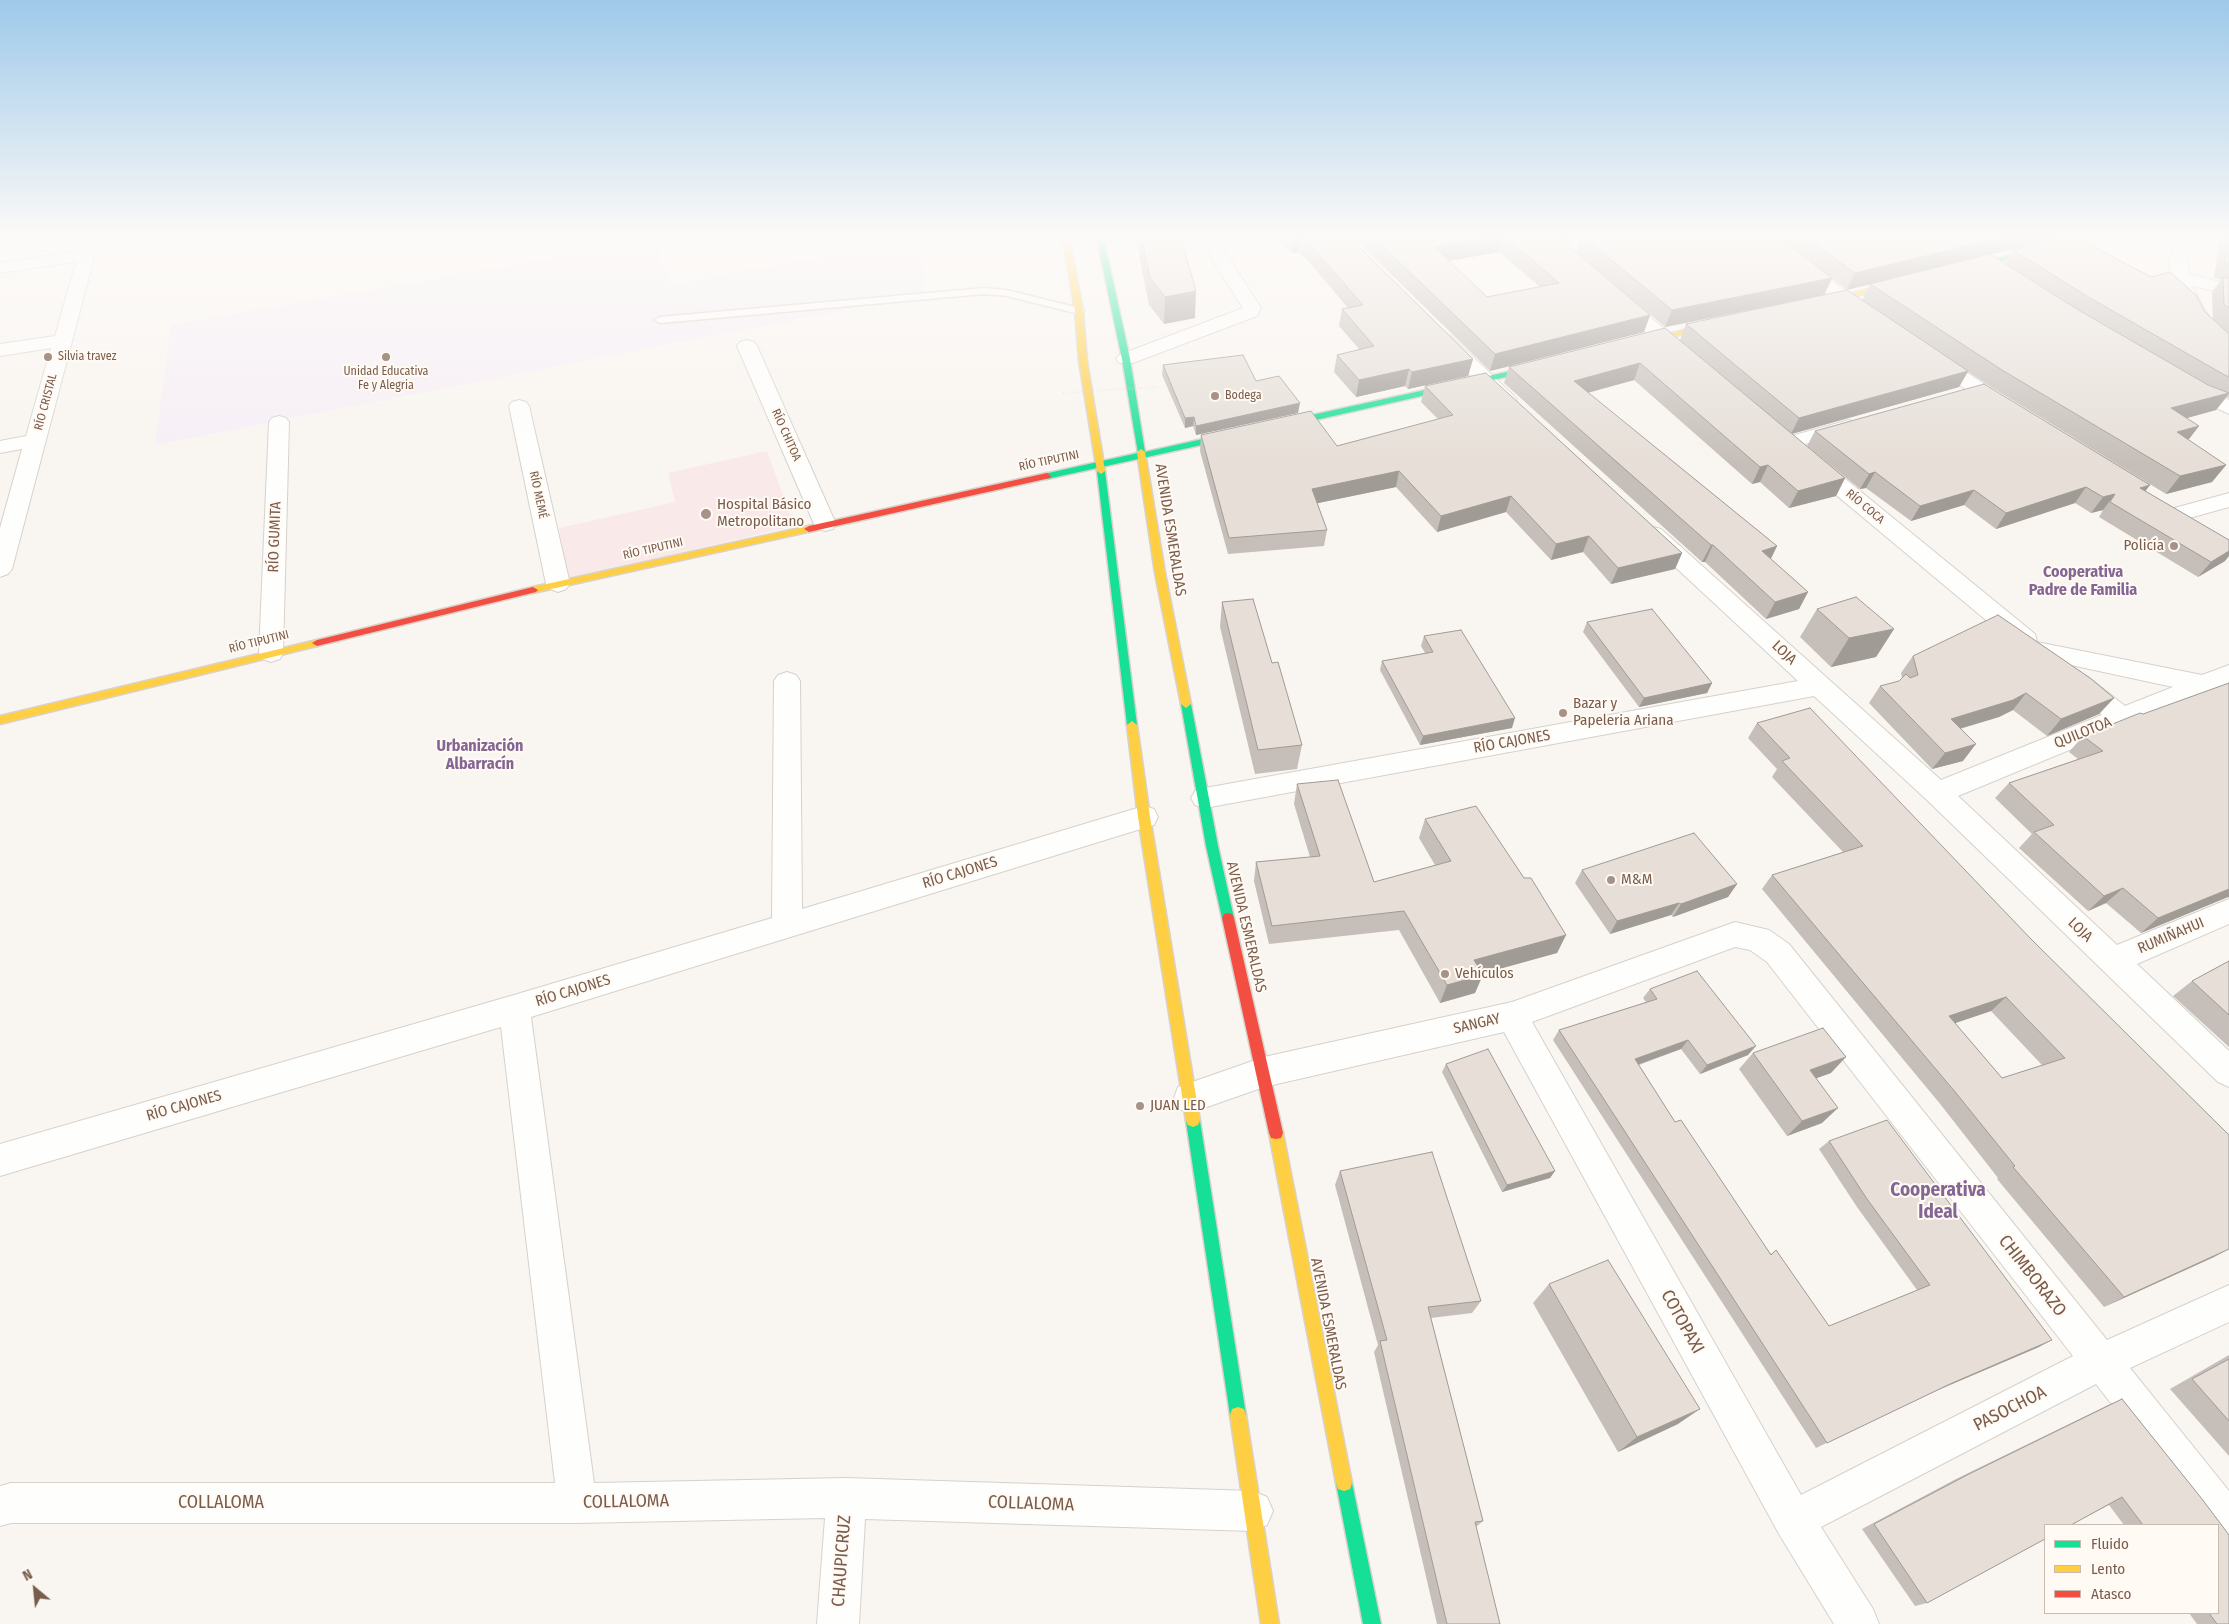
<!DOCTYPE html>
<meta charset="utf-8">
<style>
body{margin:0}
#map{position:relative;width:2229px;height:1624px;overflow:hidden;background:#f9f5f0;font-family:"Fira Sans Condensed",sans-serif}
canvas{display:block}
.legend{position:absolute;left:2044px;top:1524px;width:175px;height:90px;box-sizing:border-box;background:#fffaf3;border:1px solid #cabbb1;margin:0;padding:6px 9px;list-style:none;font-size:15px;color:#7a5c4d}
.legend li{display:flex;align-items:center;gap:10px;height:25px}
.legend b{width:25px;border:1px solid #cabbb1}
.north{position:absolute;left:10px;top:1564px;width:50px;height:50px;-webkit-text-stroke:4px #fffaf3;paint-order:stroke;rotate:332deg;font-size:14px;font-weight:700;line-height:20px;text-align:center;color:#7a5c4d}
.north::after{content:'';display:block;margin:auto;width:18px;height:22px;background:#7a5c4d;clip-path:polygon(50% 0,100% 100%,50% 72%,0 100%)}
</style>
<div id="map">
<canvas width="2229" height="1624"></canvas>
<ul class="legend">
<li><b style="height:6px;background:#16e098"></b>Fluido</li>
<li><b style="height:6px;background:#ffcf43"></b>Lento</li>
<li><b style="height:6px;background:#f24e42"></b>Atasco</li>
</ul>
<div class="north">N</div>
</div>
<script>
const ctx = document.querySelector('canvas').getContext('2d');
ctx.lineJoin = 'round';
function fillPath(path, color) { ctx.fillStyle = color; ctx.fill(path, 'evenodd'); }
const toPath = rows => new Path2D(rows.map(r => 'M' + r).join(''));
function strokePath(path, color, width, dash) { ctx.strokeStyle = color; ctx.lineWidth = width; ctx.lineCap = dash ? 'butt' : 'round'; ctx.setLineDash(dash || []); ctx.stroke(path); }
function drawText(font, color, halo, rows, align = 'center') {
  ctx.font = font + ' "Fira Sans Condensed",sans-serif'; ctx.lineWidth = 4; ctx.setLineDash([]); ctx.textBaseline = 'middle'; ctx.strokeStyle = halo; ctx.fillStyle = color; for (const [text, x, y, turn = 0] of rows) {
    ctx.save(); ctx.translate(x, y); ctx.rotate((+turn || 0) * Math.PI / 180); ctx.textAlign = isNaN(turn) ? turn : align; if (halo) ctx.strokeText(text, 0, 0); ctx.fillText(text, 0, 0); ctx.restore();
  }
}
const education = toPath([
 [918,239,926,294,155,445,171,325,654,240,671,285]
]);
const medical = toPath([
 [767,451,794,526,568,579,559,528,675,502,668,473]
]);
const lane = toPath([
 [984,288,1007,290,1083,309,1084,311,1079,314,1007,296,984,294,660,323,654,320,660,317,984,288]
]);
const street = toPath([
 [83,235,100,235,12,569,8,574,0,577,0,528,22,449,0,453,0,441,26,436,51,348,0,356,0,344,55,336,76,262,0,273,0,263,79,251,83,235],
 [1600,235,1636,235,1628,240,1558,254,1552,253,1549,249,1552,245,1600,235],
 [1750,235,1770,235,1876,314,1874,318,1867,320,1860,318,1750,235],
 [2184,235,2201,235,2188,256,2188,274,2229,284,2229,294,2192,286,2210,319,2229,337,2229,354,2222,352,2195,326,2170,277,2170,256,2184,235],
 [1217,248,1223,249,1261,308,1257,316,1133,363,1119,363,1116,359,1119,355,1243,308,1208,253,1211,249,1217,248],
 [1620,296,1626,297,1691,351,1694,355,1691,359,1677,359,1614,305,1611,301,1614,297,1620,296],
 [1444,334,1451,336,1514,396,1517,400,1514,404,1507,406,1500,404,1437,344,1435,340,1437,336,1444,334],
 [747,340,754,342,757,346,836,524,833,529,825,531,817,529,814,524,737,346,740,342,747,340],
 [1932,352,1939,354,2011,402,2014,406,2011,410,2004,412,1997,410,1925,362,1922,358,1925,354,1932,352],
 [2188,381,2229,400,2229,414,2181,391,2178,387,2181,383,2188,381],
 [519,400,526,402,529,406,570,584,566,589,558,592,550,589,546,584,509,406,512,402,519,400],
 [279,416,286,418,289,422,283,653,280,659,271,662,262,659,259,653,269,422,272,418,279,416],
 [1849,420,1856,422,1859,426,1856,430,1787,449,1780,447,1777,443,1780,439,1849,420],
 [1813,458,1821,459,2035,634,2037,642,2202,675,2229,665,2229,684,1958,796,2117,945,2229,899,2229,924,2137,964,2229,1051,2229,1087,2218,1082,1927,800,1814,696,1205,808,1195,805,1191,798,1195,791,1205,788,1798,681,1645,539,1642,534,1645,529,1653,527,1661,529,1941,780,2102,715,2070,689,2066,683,2070,677,2079,674,2088,677,2125,706,2173,687,2029,656,2027,648,2017,646,1805,469,1802,464,1805,459,1813,458],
 [2229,493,2229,507,2179,521,2171,519,2168,514,2171,509,2229,493],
 [787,672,796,675,800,681,802,909,1144,806,1154,809,1158,817,1154,825,1144,828,531,1017,594,1483,846,1478,1253,1491,1267,1497,1273,1511,1267,1525,1253,1531,865,1519,859,1624,817,1624,825,1518,577,1523,11,1523,0,1526,0,1486,11,1483,555,1483,501,1027,0,1176,0,1144,514,995,772,918,774,681,778,675,787,672],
 [1735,922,1769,930,1789,944,2107,1340,2229,1285,2229,1322,2130,1368,2229,1491,2229,1543,2218,1539,2218,1525,2205,1525,2096,1384,1821,1527,1873,1609,1879,1624,1834,1624,1779,1534,1504,1032,1264,1087,1190,1113,1178,1109,1174,1098,1178,1087,1264,1057,1512,1002,1735,922],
 [1735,947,1750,950,1767,962,2073,1356,1801,1495,1532,1022,1735,947]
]);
const fast = toPath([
 [1096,235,1103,235,1130,359,1145,452,1238,431,1242,434,1238,437,1047,479,1043,476,1044,474,1138,453,1122,359,1096,235],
 [2093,235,2107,235,1962,270,1958,268,2093,235],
 [1543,364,1546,364,1546,368,1280,428,1276,425,1280,422,1543,364],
 [1101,468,1105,471,1137,725,1132,729,1127,725,1097,471,1101,468],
 [1186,700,1191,704,1218,846,1234,918,1232,922,1228,923,1224,922,1222,918,1206,846,1181,704,1186,700],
 [1193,1115,1198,1117,1200,1121,1246,1415,1244,1421,1238,1423,1232,1421,1230,1415,1186,1121,1188,1117,1193,1115],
 [1344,1475,1350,1477,1352,1483,1381,1624,1363,1624,1336,1483,1338,1477,1344,1475]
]);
const slow = toPath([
 [1062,235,1069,235,1083,311,1087,361,1105,471,1101,474,1097,471,1079,361,1075,311,1062,235],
 [1901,281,1904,281,1904,285,1816,305,1812,303,1901,281],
 [1720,321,1723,321,1723,325,1636,345,1632,343,1720,321],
 [1141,449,1145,452,1165,573,1191,704,1186,708,1181,704,1155,573,1137,452,1141,449],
 [809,526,814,529,812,531,533,593,528,590,533,587,809,526],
 [317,640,322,643,321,645,0,724,0,716,317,640],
 [1132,721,1137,725,1150,817,1200,1121,1198,1125,1193,1127,1188,1125,1186,1121,1138,817,1127,725,1132,721],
 [1276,1127,1281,1128,1283,1133,1352,1483,1350,1489,1344,1491,1338,1489,1336,1483,1269,1133,1271,1128,1276,1127],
 [1238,1407,1244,1409,1246,1415,1279,1624,1261,1624,1230,1415,1232,1409,1238,1407]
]);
const jam = toPath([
 [1047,473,1051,476,1050,478,809,532,804,529,809,526,1047,473],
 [533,587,538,590,536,592,317,646,312,643,317,640,533,587],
 [1228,913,1232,914,1234,918,1283,1133,1281,1138,1276,1139,1271,1138,1269,1133,1222,918,1224,914,1228,913]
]);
const pathBridge = toPath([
 [1063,393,1157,387]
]);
const wall = toPath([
 [1135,235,1181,235,1195,318,1164,324,1149,305],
 [1273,235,1347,235,1473,359,1468,376,1408,389,1405,386,1356,397,1334,372,1337,355,1360,350,1339,326,1342,309,1348,308,1310,263,1298,252,1292,253],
 [1351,235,1556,235,1650,315,1644,332,1490,371],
 [1499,252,1540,287,1487,297,1448,261],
 [1556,235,2069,235,1991,254,2005,263,2013,250,2205,312,2213,319,2212,297,2212,292,2221,280,2214,278,2220,235,2229,235,2229,398,2227,397,2216,410,2187,418,2199,426,2188,440,2226,465,2212,482,2166,494,1991,387,1968,372,1959,387,1792,434,1845,478,1836,496,1789,508,1760,482,1752,484,1634,380,1588,393,1777,546,1771,559,1808,592,1799,609,1766,619,1705,562,1702,562,1504,383,1509,367,1665,328,1786,430,1680,340,1686,324,1862,300,1870,284,1847,290,1832,279,1824,295,1665,327,1576,252,1581,237,1563,241],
 [1163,365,1256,381,1298,413,1196,435,1193,426,1185,428,1162,375],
 [1425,386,1682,553,1675,569,1611,584,1583,552,1551,560,1506,512,1437,532,1396,487,1317,503,1327,530,1324,546,1228,554,1200,451,1201,435,1337,446,1438,419,1421,402],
 [1815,431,2146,491,2225,561,2198,577,2099,517,2103,510,2091,513,2075,503,1996,529,1964,505,1911,521,1866,488,1860,489,1807,446],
 [1222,602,1272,663,1302,745,1297,769,1255,774,1220,627],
 [1817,609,1894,629,1876,657,1831,667,1800,637],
 [1587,622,1712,683,1707,693,1639,707,1583,632],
 [1424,636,1512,728,1420,745,1380,670,1382,661,1425,653,1421,646],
 [1913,656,2114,698,2099,714,2047,736,2013,710,1999,717,1960,729,1963,761,1932,769,1869,703,1880,686,1899,681,1902,678,1901,673],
 [2229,683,2229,898,2228,897,2141,933,2106,903,2088,911,2019,848,2032,834,1995,798,2009,783,2078,759,2069,752,2083,736],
 [1810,708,2214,1257,2104,1307,1997,1179,1998,1178,1941,1105,1762,889,1772,875,1843,852,1772,777,1777,769,1748,738,1757,723],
 [1991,1011,2042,1065,2002,1078,1955,1023],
 [1297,784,1374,882,1435,865,1419,838,1425,819,1524,878,1566,935,1557,953,1482,973,1475,993,1440,1003,1399,930,1269,944,1254,881,1256,862,1310,857,1294,804],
 [1582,870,1737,884,1728,897,1673,917,1671,915,1610,934,1575,883],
 [2229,961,2229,1047,2173,996,2192,981],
 [1650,989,1748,1055,1700,1074,1681,1049,1639,1065,1675,1122,1771,1254,1776,1250,1829,1326,1917,1290,1857,1207,1819,1149,1829,1141,2039,1347,1938,1390,1816,1448,1553,1040,1559,1030,1646,1002,1643,998],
 [1753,1053,1831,1073,1816,1078,1822,1123,1787,1136,1739,1069],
 [1446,1064,1555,1171,1550,1178,1502,1192,1442,1072],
 [1340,1171,1481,1301,1472,1313,1431,1318,1483,1521,1476,1527,1500,1624,1437,1624,1374,1352,1378,1345,1335,1185],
 [1549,1284,1678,1424,1618,1452,1533,1303],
 [2229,1355,2229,1456,2170,1389],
 [2122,1399,2202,1499,2229,1535,2229,1624,2197,1624,2189,1613,2218,1613,2218,1525,2124,1525,2109,1505,2071,1525,2045,1525,2045,1539,1927,1603,1915,1606,1862,1529,1956,1479,2108,1405]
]);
const shadedWall = toPath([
 [1300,235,1298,252,1292,253,1294,237],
 [1500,235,1503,235,1499,252,1431,264,1434,247],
 [1564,235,1581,235,1581,237,1563,241],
 [2011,235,2069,235,1847,290,1855,273],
 [1832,278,1824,295,1665,327,1672,310],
 [1196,291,1195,318,1164,324,1165,297],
 [1650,315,1644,332,1490,371,1495,354],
 [1473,359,1468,376,1408,389,1412,372],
 [1640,363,1634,380,1568,398,1574,381],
 [1409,369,1405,386,1356,397,1359,380],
 [1968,371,1959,387,1791,434,1799,418],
 [2229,393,2216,410,2158,426,2171,408],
 [1300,403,1298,413,1196,435,1196,426],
 [1194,417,1193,426,1185,428,1185,418],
 [2199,426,2186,443,2177,432],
 [1768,465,1760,482,1752,484,1760,467],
 [2226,465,2212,482,2166,494,2180,476],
 [1399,471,1396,487,1309,505,1312,489],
 [1875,472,1866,488,1860,489,1869,474],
 [1845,478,1836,496,1789,508,1798,491],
 [2150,485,2138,501,2140,488],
 [2086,487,2075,503,1996,529,2006,513],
 [1974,490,1964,505,1911,521,1920,506],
 [2115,494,2103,510,2091,513,2103,497],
 [1511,496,1506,512,1437,532,1441,516],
 [1589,536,1583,552,1551,560,1556,544],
 [1711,545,1713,545,1705,562,1702,562],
 [1777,546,1768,564,1762,551],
 [2229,551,2229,556,2225,561,2198,577,2211,562],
 [1682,553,1675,569,1611,584,1618,568],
 [1808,592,1799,609,1766,619,1775,602],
 [1894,629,1876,657,1831,667,1849,638],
 [1712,683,1707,693,1639,707,1644,698],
 [2026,693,2013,710,1999,717,1938,735,1951,719],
 [2114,698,2099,714,2047,736,2061,719],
 [1515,718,1512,728,1420,745,1423,736],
 [1976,744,1963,761,1932,769,1945,753],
 [1737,884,1728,897,1673,917,1681,904],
 [2123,888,2106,903,2088,911,2104,896],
 [2229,889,2229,897,2228,897,2141,933,2158,918],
 [1679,903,1671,915,1610,934,1617,921],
 [1566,935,1557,953,1467,978,1474,960],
 [1483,975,1475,993,1440,1003,1447,985],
 [2006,997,1991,1011,1935,1030,1949,1016],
 [1688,1040,1681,1049,1628,1068,1635,1059],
 [1756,1046,1748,1055,1700,1074,1707,1065],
 [1846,1057,1831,1073,1795,1086,1810,1070],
 [1838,1108,1822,1123,1787,1136,1802,1121],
 [1555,1171,1550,1178,1502,1192,1507,1185],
 [2229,1249,2214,1257,2104,1307,2124,1297],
 [2052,1340,2039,1347,1938,1390,1816,1448,1950,1384],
 [1700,1409,1678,1424,1618,1452,1637,1437]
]);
const building = toPath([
 [1141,235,1180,235,1196,291,1165,297,1150,278,1141,235],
 [1300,235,1347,235,1473,359,1412,372,1409,369,1359,380,1337,355,1374,346,1342,309,1363,305,1312,247,1300,235],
 [1371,235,1500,235,1434,247,1487,297,1559,283,1504,235,1556,235,1650,315,1495,354,1371,235],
 [1581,235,1776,235,1832,278,1672,310,1581,235],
 [1803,235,2011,235,1855,273,1803,235],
 [2229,235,2229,264,2225,263,2229,235],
 [2073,236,2151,277,2170,272,2196,295,2205,312,2229,334,2229,377,2223,374,2090,298,2013,250,2073,236],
 [1990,254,2075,308,2208,385,2229,393,2171,408,2199,426,2177,432,2226,465,2180,476,2002,370,1870,284,1990,254],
 [2223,277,2229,278,2229,308,2224,304,2223,281,2223,277],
 [1847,290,1968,371,1799,418,1686,324,1847,290],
 [1665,328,1845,478,1798,491,1768,465,1760,467,1640,363,1574,381,1777,546,1762,551,1808,592,1775,602,1713,545,1711,545,1509,367,1665,328],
 [1243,355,1256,381,1279,376,1300,403,1196,426,1194,417,1185,418,1163,365,1243,355],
 [1486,373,1682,553,1618,568,1589,536,1556,544,1511,496,1441,516,1399,471,1312,489,1327,530,1229,538,1201,435,1311,411,1337,446,1453,415,1425,386,1486,373],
 [1984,384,2150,485,2140,488,2229,540,2229,551,2211,562,2110,502,2115,494,2103,497,2086,487,2006,513,1974,490,1920,506,1875,472,1869,474,1815,431,1984,384],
 [1856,597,1894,629,1849,638,1817,609,1856,597],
 [1253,599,1272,663,1278,662,1302,745,1258,750,1222,602,1253,599],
 [1652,609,1712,683,1644,698,1587,622,1652,609],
 [1998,615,2090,678,2114,698,2061,719,2026,693,2013,700,1951,719,1976,744,1945,753,1880,686,1899,681,1906,674,1910,678,1918,675,1913,656,1998,615],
 [1461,630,1515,718,1423,736,1382,661,1433,652,1424,636,1461,630],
 [2229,683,2229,889,2158,918,2123,888,2104,896,2034,832,2054,825,2009,783,2103,751,2083,736,2140,713,2143,714,2229,683],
 [1810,708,2031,939,2229,1135,2229,1249,2124,1297,2013,1167,2015,1166,1956,1093,1772,875,1863,846,1782,761,1790,758,1757,723,1810,708],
 [2006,997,2025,1017,2065,1058,2002,1078,1949,1016,2006,997],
 [1338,780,1374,882,1451,861,1425,819,1476,806,1524,878,1531,878,1566,935,1474,960,1483,975,1447,985,1404,911,1272,926,1256,862,1320,856,1297,784,1338,780],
 [1694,833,1737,884,1681,904,1679,903,1617,921,1582,870,1694,833],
 [2229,961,2229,1015,2192,981,2229,961],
 [1697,971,1756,1046,1707,1065,1688,1040,1635,1059,1675,1122,1681,1120,1771,1255,1776,1250,1829,1326,1930,1285,1867,1199,1829,1141,1887,1120,2052,1340,1950,1384,1827,1443,1559,1030,1657,999,1650,989,1697,971],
 [1823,1028,1846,1057,1810,1070,1838,1108,1802,1121,1753,1053,1823,1028],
 [1488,1049,1555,1171,1507,1185,1446,1064,1488,1049],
 [1432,1152,1481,1301,1428,1307,1483,1521,1475,1522,1500,1624,1447,1624,1380,1341,1387,1340,1340,1171,1432,1152],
 [1608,1260,1700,1409,1637,1437,1549,1284,1608,1260],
 [2229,1359,2229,1421,2192,1379,2229,1359],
 [2122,1399,2202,1499,2229,1535,2229,1624,2217,1624,2209,1613,2218,1613,2218,1525,2143,1525,2122,1497,2071,1525,2045,1525,2045,1539,1927,1603,1874,1524,1969,1474,2122,1399]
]);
const markers = [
 [48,357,5,"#a69286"],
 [386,357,5,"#a69286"],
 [1215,396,5,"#a69286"],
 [706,514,6,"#a69286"],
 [2174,546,5,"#a69286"],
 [1563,713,5,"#a69286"],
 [1611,880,5,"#a69286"],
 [1445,974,5,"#a69286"],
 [1140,1106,5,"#a69286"]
];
const farPoinames = [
 ["Silvia travez",58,357],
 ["Unidad Educativa",386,372,"center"],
 ["Fe y Alegria",386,386,"center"],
 ["Bodega",1225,396]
];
const farStreetnames = [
 ["RÍO CRISTAL",46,402,-75],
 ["RÍO CHITOA",786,435,66],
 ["RÍO TIPUTINI",1049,461,-12],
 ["RÍO MEMÉ",538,495,78],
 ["RÍO COCA",1865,507,40],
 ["RÍO TIPUTINI",653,549,-13],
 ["RÍO TIPUTINI",259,642,-14]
];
const poiNames = [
 ["Hospital Básico",717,505],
 ["Metropolitano",717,522],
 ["Policía",2164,546,"right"],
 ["Bazar y",1573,704],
 ["Papeleria Ariana",1573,721],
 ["M&M",1621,880],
 ["Vehículos",1455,974],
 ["JUAN LED",1150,1106]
];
const streetNames = [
 ["AVENIDA ESMERALDAS",1170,530,81],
 ["RÍO GUMITA",275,537,-88],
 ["LOJA",1784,653,43],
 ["QUILOTOA",2083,733,-22],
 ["RÍO CAJONES",1512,742,-10],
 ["RÍO CAJONES",960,873,-17],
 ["AVENIDA ESMERALDAS",1246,927,77],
 ["LOJA",2080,930,44],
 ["RUMIÑAHUI",2171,936,-23],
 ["RÍO CAJONES",573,991,-17],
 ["SANGAY",1477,1024,-13],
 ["RÍO CAJONES",184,1106,-16],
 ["AVENIDA ESMERALDAS",1328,1324,79]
];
const neighbourhoodNames = [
 ["Cooperativa",2083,573],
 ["Padre de Familia",2083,591],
 ["Urbanización",480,747],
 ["Albarracín",480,765]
];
const nearStreetnames = [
 ["CHIMBORAZO",2032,1276,52],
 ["COTOPAXI",1682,1322,61],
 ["PASOCHOA",2010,1409,-27],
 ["COLLALOMA",626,1502,-1],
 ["COLLALOMA",221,1503],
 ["COLLALOMA",1031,1504,2],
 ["CHAUPICRUZ",842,1561,-86]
];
const nearNeighbourhoodnames = [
 ["Cooperativa",1938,1191],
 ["Ideal",1938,1213]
];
fillPath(education, '#f6eef6');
fillPath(medical, '#fae9e9');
strokePath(lane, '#d7d1cb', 3);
strokePath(street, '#d7d1cb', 2);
strokePath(fast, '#d9d2cb', 3);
strokePath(slow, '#d9d2cb', 3);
strokePath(jam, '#d9d2cb', 3);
fillPath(lane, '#fefefd');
fillPath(street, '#fefefd');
fillPath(fast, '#16e098');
fillPath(slow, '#ffcf43');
fillPath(jam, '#f24e42');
strokePath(pathBridge, '#dcd5d0', 2, [0.5, 2.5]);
fillPath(wall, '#c6bfb9');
fillPath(shadedWall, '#a19b96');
fillPath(building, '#e6ded7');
strokePath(building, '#a19b96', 1);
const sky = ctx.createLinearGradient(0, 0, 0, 463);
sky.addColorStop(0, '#9ec9e9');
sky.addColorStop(0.51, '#fcfaf8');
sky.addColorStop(1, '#fcfaf800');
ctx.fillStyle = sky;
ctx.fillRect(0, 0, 2229, 463);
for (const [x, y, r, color] of markers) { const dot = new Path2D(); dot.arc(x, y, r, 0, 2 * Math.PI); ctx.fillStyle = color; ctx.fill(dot); strokePath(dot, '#fffaf3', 2); }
drawText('12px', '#7a5c4d', '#fffaf3', farPoinames, 'left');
drawText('12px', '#7a5c4d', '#fffaf3', farStreetnames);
drawText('15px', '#7a5c4d', '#fffaf3', poiNames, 'left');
drawText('15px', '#7a5c4d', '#fffaf3', streetNames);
drawText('bold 16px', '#846695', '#fffaf3', neighbourhoodNames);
drawText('18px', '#7a5c4d', '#fffaf3', nearStreetnames);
drawText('bold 19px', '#846695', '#fffaf3', nearNeighbourhoodnames);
</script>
